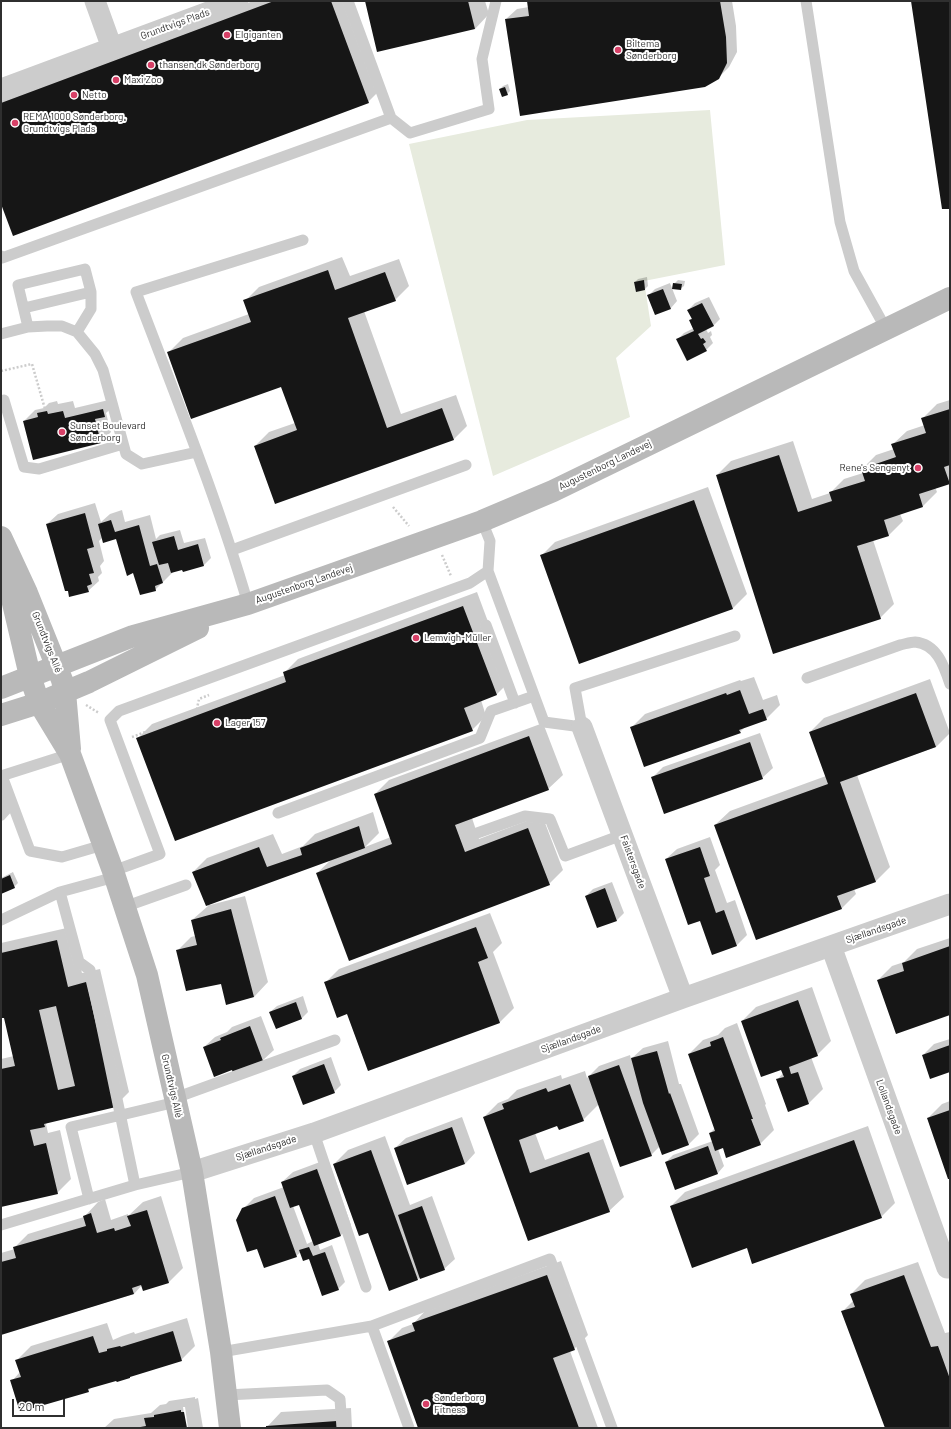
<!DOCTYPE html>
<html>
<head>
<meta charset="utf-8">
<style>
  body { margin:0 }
  #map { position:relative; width:951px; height:1429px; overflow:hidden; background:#fff; font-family:Barlow,sans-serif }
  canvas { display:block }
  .frame { position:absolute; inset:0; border:2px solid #2f2f2f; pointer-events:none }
  .scale { position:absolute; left:12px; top:1399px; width:53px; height:18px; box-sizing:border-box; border:2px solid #2f2f2f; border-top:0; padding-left:5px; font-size:12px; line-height:14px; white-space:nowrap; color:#2f2f2f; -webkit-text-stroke:3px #fff; paint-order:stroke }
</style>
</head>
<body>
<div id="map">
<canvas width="951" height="1429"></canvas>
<div class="frame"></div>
<div class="scale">20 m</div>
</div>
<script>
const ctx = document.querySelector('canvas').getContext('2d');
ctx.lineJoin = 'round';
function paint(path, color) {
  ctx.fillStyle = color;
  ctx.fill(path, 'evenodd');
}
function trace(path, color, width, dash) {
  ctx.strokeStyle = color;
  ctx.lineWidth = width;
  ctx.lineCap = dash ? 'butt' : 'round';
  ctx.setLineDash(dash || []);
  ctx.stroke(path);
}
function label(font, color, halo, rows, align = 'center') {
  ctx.font = font + ' Barlow,sans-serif';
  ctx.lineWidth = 4;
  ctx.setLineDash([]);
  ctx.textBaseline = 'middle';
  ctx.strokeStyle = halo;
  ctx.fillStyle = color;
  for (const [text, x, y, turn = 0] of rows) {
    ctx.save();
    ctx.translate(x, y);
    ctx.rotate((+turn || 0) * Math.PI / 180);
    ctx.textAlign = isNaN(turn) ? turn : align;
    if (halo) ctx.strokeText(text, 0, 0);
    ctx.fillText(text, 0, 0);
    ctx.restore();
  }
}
paint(new Path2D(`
  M710,110L725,265L644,281L651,326L616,358L630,417L493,476L409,144L527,120Z`), '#e7ebde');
paint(new Path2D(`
  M253,1H350L382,88L368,102L1,201V95Z
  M366,1H485L489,14L475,29Z
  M528,1H732L736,26L737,52L729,67L718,78L506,19L517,9L529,7Z
  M508,84L510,91L507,94L500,89L503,86Z
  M342,257L350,276L399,259L409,286L395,300L364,311L401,414L456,395L467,426L453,440L255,446L269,432L295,423L282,385L169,352L183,338L249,314L245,301L259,287Z
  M647,277L648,286L645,289L635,282L638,279Z
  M678,280L685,281L684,286L680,289L674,284Z
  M670,283L677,301L671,308L648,296L655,289Z
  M709,297L720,319L713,326L706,329L708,333L711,331L712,335L710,337L713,343L706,350L677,340L684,333L694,328L690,320L692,318L688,310L695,303Z
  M113,399L115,405L106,413L111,432L101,442L24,421L35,410L44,408L49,403L57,401L58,404L73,401L75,408Z
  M950,400V482L935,487L937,492L923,506L900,514L903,521L889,535L873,540L894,604L880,618L717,475L731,461L793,441L812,499L830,493L844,479L863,473L862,469L876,455L894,449L892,445L907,431L925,425L923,418L937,404Z
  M708,487L747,594L733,608L580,663L541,556L555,542Z
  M95,503L101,522L110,514L122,510L125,522L150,515L156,539L160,535L180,530L184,543L205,538L211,558L204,565L183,568L173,572L155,590L134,572L117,538L103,537L99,541L104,561L100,566L102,573L98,577L99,581L88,591L47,524L58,514Z
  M477,592L510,681L496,695L481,700L486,716L472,730L138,738L152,724L285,675L284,673L298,659Z
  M754,677L763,700L777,695L780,705L766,719L745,727L740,732L631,728L645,714L740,680L741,681Z
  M930,679L950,733L936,747L857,775L890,867L876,881L854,889L856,894L842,908L757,939L715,825L730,811L826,776L810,732L824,718Z
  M543,723L563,775L548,789L472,818L479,839L542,815L563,870L549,884L317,873L332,859L209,903L210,905L245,896L268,982L254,997L227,1003L222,982L177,951L191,937L195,936L192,920L208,906L193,872L207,858L273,834L282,854L303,846L315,834L373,812L379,833L365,847L391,837L375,794L389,780Z
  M760,733L773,768L762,778H652L663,767Z
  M1,784L14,809L4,820L1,821Z
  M710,837L720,865L715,870L727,903L735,900L747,935L737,945L700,920L666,859L677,849Z
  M13,872L18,883L14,887L1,893V878Z
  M612,882L624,913L617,920L586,896L593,889Z
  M490,913L502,943L493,952L514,1008L500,1022L368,1070L347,1013L325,983L339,969Z
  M71,927L82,973L100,969L129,1092L115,1106L49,1121L46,1124L48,1133L60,1130L71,1179L57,1193L1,1206V1059L14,1056L5,1016L1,1017V943Z
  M950,938V1014L878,980L892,966L904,962L917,949Z
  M812,987L831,1041L817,1055L811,1057L823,1089L809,1103L777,1080L783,1073L782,1068L742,1021L756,1007Z
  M303,996L308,1012L302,1018L270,1012L277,1006Z
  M261,1016L274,1050L263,1060L233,1069L204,1047L215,1037L227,1032L232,1027Z
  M737,1023L766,1104L765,1105L774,1130L760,1144L723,1147L718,1149L724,1166L718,1173L666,1162L673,1155L713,1141L710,1133L715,1128L689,1054L703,1040L718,1035L725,1028Z
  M950,1039V1070L923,1055L934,1044Z
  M668,1041L679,1084H681L699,1134L688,1145L660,1146L651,1155L599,1104L583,1120L558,1125L535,1133L545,1160L603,1139L624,1197L609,1211L528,1240L484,1117L498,1103L508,1099L517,1090L561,1075L562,1079L585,1071L587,1078L599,1066L630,1055L631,1059L643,1048Z
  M331,1057L341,1085L334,1092L293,1076L300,1069Z
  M950,1101V1177L928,1118L942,1104Z
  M462,1117L475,1153L465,1164L395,1148L406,1138Z
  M868,1126L895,1203L881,1217L671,1206L685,1192Z
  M385,1136L410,1205L432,1196L455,1259L444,1269L421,1276L418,1279L369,1231L334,1164L348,1150Z
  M328,1159L351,1225L341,1235L318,1244L320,1250L332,1245L345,1282L338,1289L309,1258L301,1252L296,1256L243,1209L254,1198L284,1187L282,1182L293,1172ZM300,1204L313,1241L307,1244L293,1206Z
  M161,1196L183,1268L168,1283L142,1285L134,1294L1,1334V1253L15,1249L14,1248L28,1234L84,1217L98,1202L105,1199L111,1220L128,1214V1216L143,1202Z
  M561,1261L588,1335L574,1349L570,1351L598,1428H419L388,1342L402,1328L413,1324L427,1309Z
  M918,1262L945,1333L950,1332V1428H886L843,1311L854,1300L851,1294L865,1280Z
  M187,1318L195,1346L181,1360L92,1387L88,1391L12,1381L20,1372L17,1360L31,1346L107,1323L113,1340L122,1336L134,1332L135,1334Z
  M195,1397V1399L198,1398L203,1428H188L185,1407H183L186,1428H104L114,1419L151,1413L160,1405L166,1404L169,1401Z
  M351,1408L352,1428H267V1427L281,1412Z`), '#0003');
paint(new Path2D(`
  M274,1H331L369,103L13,236L1,204V103Z
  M365,1H468L475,29L377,52Z
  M527,1H720L726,37L727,63L719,79L705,87L520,116L505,19L529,16Z
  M911,1H950V209H942Z
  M505,87L508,95L502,97L499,89Z
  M328,270L335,290L385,272L396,301L348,318L387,428L442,408L454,440L275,504L254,446L297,430L281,387L191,419L167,352L251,322L243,300Z
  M644,280L645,290L636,292L634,282Z
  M673,283L682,284L681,290L672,289Z
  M663,289L671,309L655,315L647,295Z
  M702,303L714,326L698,334L701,339L703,338L706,342L703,344L707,351L687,361L676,339L694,331L689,320L692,319L687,310Z
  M103,409L105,417L95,419L101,443L33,460L23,421L38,417L37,413L47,411L48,414L63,411L65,418Z
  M950,409V465L944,467L950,484L919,494L923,507L884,520L889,536L857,546L881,619L773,654L716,475L779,455L798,512L832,501L829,492L865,481L861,469L896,457L891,444L926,433L921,418Z
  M694,500L733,609L579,664L540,555Z
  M85,513L94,547L87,549L94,573L89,574L92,584L87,586L89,592L69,597L68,591H65L46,524Z
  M111,520L115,532L139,525L150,566L157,564L163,583L155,586L156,591L140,595L133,573L127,576L116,539L103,543L98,524Z
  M174,536L178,550L198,544L204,566L183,572L182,570L171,573L168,563L159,565L152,542Z
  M463,606L497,695L464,708L473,731L175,841L136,738L286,682L283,672Z
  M740,690L749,714L763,709L767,720L739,730L741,733L644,767L630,727L726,693L727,695Z
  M916,693L936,747L840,782L876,882L837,896L842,909L756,940L714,825L828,784L809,732Z
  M529,736L549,790L455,825L465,852L528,828L550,885L349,961L316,873L392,844L374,794Z
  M750,742L763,779L664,814L651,777Z
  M359,826L365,848L206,906L192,872L259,847L267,867L302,855L300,848Z
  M700,847L710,876L704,878L716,913L724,910L737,946L712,955L700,921L688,925L665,859Z
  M10,875L15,888L1,894V879Z
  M605,888L617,921L597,928L585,896Z
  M231,909L254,997L226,1005L221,984L186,991L176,950L197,945L191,920Z
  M476,927L488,958L478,962L500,1023L368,1071L347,1014L337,1018L324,982Z
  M57,940L68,987L86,982L116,1107L44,1124L45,1127L30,1130L34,1146L46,1143L58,1194L1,1207V1069L15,1066L4,1018H1V953ZM56,1006L75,1086L58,1090L39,1010Z
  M950,946V1015L896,1034L877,980L904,971L902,963Z
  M798,1000L818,1056L789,1067L791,1074L798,1072L809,1104L788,1112L776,1079L784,1077L781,1070L761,1077L741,1021Z
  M296,1002L302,1019L276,1029L269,1012Z
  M250,1026L263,1061L233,1073L232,1070L214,1077L203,1047L221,1040L220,1038Z
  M723,1037L753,1119H751L761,1145L726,1158L723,1148L715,1151L709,1133L715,1131L688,1054L711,1046L710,1042Z
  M950,1045V1072L930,1079L922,1055Z
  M657,1051L669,1094L670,1093L689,1145L662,1155L643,1103L631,1058Z
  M324,1064L335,1093L303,1105L292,1076Z
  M619,1065L652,1156L620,1167L588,1076Z
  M570,1084L584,1121L559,1130L557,1126L519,1140L530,1173L589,1152L610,1212L528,1241L483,1117L504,1109L502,1104L546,1088L548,1092Z
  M950,1110V1179H948L927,1118Z
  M452,1127L465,1164L407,1185L394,1148Z
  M854,1140L882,1218L752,1264L747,1248L692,1268L670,1206Z
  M708,1146L718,1174L675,1190L665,1162Z
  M371,1150L418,1280L389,1291L368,1233L359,1236L333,1164Z
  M317,1169L341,1236L314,1246L299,1205L290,1208L281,1182Z
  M275,1196L297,1257L264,1268L257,1249L247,1252L236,1220L242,1208Z
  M422,1206L445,1270L420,1279L398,1215Z
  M147,1210L169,1283L143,1291L141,1285L132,1288L134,1294L1,1335V1262L16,1258L13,1247L86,1226L83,1216L91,1213L97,1233L114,1228L115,1231L131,1226L127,1216Z
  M309,1247L313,1256L325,1252L339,1290L322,1296L309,1259L303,1261L299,1250Z
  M547,1275L575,1350L553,1358L579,1428H418L387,1341L415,1331L412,1323Z
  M904,1275L931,1347L938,1346L950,1379V1428H885L841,1311L855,1307L850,1294Z
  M173,1331L182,1361L130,1377V1378L117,1382L116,1381L88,1389L89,1392L30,1409L29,1406L19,1409L10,1380L21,1377L15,1360L93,1336L99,1353L107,1351V1349L120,1346L121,1347Z
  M181,1410V1412H184L187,1428H135L146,1426L144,1418L154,1417V1415Z
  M337,1421L338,1428H266V1426Z`), '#161616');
trace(new Path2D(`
  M1,371L32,364L45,409
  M393,507L409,526
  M442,555L451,576
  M86,705L99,713
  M132,737L196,713L199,699L209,695`), '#ccc', 2.5, [2, 2]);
trace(new Path2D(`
  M348,1L391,118L410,133L489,109L482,59L496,1
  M806,1L840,222L854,271L886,329
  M1,256L2,258L391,118
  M24,308L91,292
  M28,327L18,285L85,269L91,292V309L77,332
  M1,334L28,327L47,326H62L77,332L95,354L103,370L126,454L142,464L197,452
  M4,400L24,467L39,469L123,444
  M232,550L466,465
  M488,571L544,722L582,727L575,688L735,636
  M248,604C217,498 175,395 136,292L303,240
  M486,625L515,703
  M807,678L900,645C905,644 911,642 915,642C937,644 944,666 950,684
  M1,776L70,754
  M2,776L30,851L62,857L103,845
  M278,813L480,738L491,711L534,696
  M466,837L525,816L550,819L565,856L622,835
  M113,871L160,854L110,720L119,711L470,583L488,571L490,541L482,521
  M60,892L79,962L90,970L135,1185
  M124,907L186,885
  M1,920L60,892L115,877
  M175,1098L335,1040
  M314,1133L366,1287
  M89,1199L71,1127L176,1102
  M1,1225L135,1185L192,1172
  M372,1326L409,1428
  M221,1352L372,1326L550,1259L612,1428
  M226,1395L327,1390L340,1399L342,1428`), '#ccc', 11);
trace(new Path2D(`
  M95,1L112,48
  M1,89L238,1
  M582,727L683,998
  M831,946L947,1268
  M192,1172L314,1133L683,998L950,904`), '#ccc', 21);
trace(new Path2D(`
  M1,537L27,593L62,680L65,692L70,749
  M1,552L30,676L39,703L70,754L113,871L147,975L192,1172L221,1352L230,1428
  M1,688L133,636L248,604L482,521L553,491L950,298
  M1,715L39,703L89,682L198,628`), '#b9b9b9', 22);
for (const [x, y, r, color] of [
  [227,35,4,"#d74067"],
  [618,50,4,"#d74067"],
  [151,65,4,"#d74067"],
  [116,80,4,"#d74067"],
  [74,95,4,"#d74067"],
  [15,123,4,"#d74067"],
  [62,432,4,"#d74067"],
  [918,468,4,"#d74067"],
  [416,638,4,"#d74067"],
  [217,723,4,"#d74067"],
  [426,1404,4,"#d74067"]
]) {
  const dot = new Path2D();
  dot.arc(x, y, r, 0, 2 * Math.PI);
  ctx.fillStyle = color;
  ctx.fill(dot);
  trace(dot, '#fff', 1.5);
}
label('10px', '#2f2f2f', '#fff', [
  ["Grundtvigs Plads",175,24,-20],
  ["Augustenborg Landevej",605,465,-26],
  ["Augustenborg Landevej",304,584,-19],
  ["Grundtvigs Allé",47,642,68],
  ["Falstersgade",633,862,70],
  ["Sjællandsgade",876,930,-19],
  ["Sjællandsgade",571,1039,-20],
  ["Grundtvigs Allé",172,1086,77],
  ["Lollandsgade",889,1107,70],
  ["Sjællandsgade",266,1148,-18]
]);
label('10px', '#2f2f2f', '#fff', [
  ["Elgiganten",235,35],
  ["Biltema",626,44],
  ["Sønderborg",626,56],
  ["thansen.dk Sønderborg",159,65],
  ["Maxi Zoo",124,80],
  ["Netto",82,95],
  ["REMA 1000 Sønderborg,",23,117],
  ["Grundtvigs Plads",23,129],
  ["Sunset Boulevard",70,426],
  ["Sønderborg",70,438],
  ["Rene's Sengenyt",910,468,"right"],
  ["Lemvigh-Müller",424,638],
  ["Lager 157",225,723],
  ["Sønderborg",434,1398],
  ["Fitness",434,1410]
], 'left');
</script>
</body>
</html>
